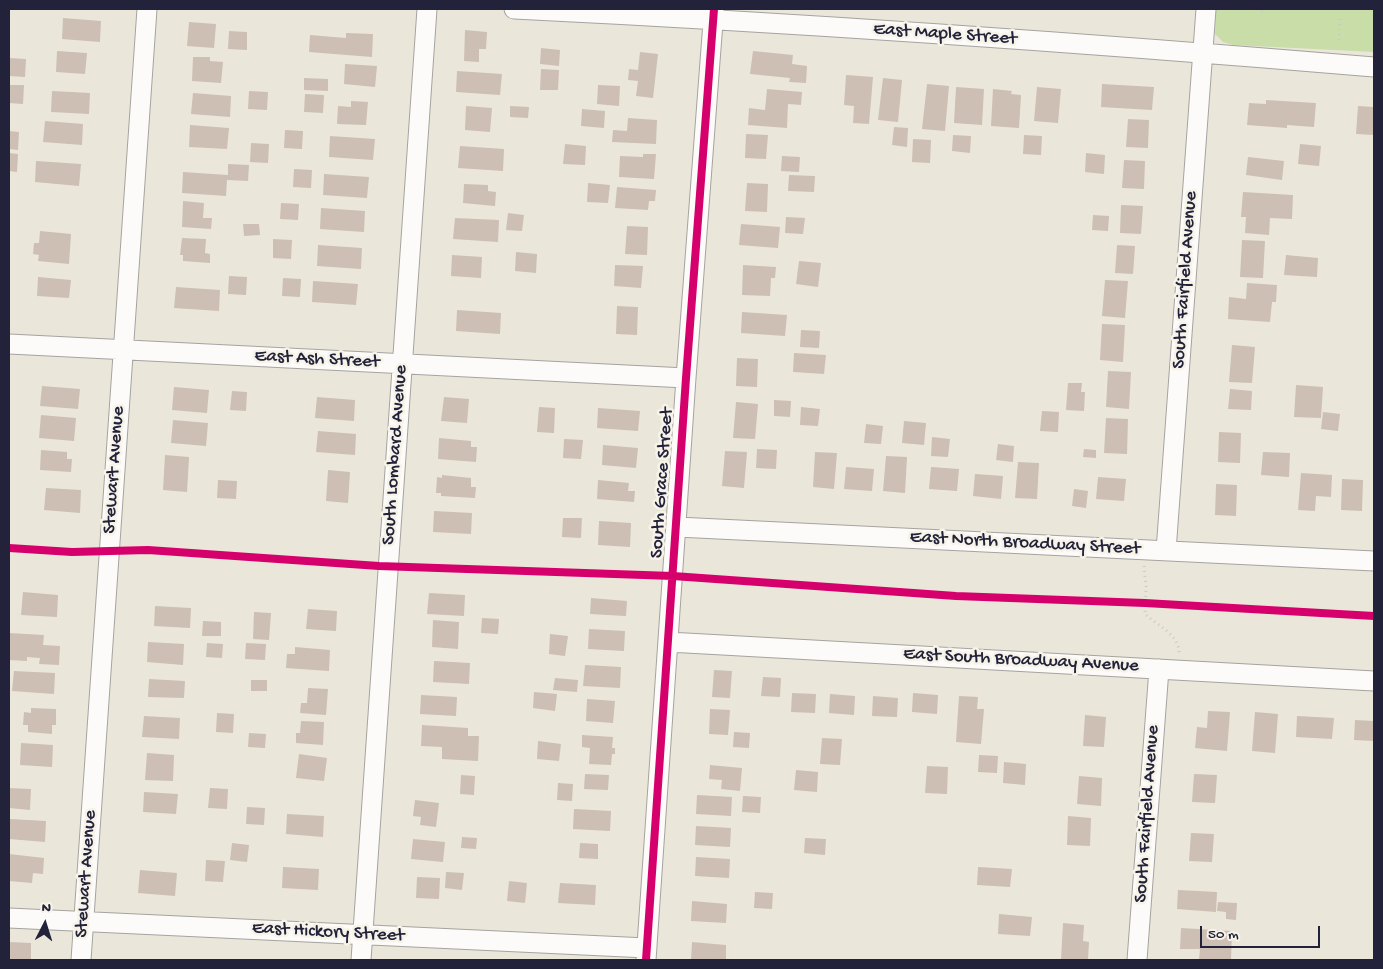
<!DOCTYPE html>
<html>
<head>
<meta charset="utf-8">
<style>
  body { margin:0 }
  #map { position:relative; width:1383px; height:969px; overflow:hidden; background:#eae7da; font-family:"Gochi Hand",sans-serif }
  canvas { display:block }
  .frame { position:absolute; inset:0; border:10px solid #22223b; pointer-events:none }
  .north { position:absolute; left:20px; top:899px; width:50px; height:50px; -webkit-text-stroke:4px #f7f3e8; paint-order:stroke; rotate:5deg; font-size:14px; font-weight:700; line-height:20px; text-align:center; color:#22223b }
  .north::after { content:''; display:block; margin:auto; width:18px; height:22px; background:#22223b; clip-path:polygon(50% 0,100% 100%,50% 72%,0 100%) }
  .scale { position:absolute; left:1200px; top:926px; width:120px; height:22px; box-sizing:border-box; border:2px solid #22223b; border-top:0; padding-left:6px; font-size:15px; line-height:18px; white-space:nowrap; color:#22223b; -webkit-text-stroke:4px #f7f3e8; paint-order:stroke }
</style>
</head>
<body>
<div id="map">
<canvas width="1383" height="969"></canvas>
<div class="frame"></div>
<div class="north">N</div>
<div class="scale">50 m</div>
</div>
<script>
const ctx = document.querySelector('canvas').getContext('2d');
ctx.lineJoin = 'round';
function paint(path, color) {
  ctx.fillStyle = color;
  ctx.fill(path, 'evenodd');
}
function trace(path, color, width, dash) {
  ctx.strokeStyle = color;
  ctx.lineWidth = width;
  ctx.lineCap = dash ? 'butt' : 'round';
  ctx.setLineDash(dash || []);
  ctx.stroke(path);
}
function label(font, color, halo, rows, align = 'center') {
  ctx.font = font + ' "Gochi Hand",sans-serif';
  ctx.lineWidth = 5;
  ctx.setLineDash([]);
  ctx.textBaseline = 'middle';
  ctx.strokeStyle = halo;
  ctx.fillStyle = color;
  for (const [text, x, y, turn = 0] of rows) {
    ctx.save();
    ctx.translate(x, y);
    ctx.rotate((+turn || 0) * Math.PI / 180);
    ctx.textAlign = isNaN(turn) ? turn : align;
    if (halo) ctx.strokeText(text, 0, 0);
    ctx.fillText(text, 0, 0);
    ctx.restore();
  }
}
paint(new Path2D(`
  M1216,9H1374V52L1234,45L1223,42L1215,34Z`), '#c8dda8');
paint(new Path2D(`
  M63,18L101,21L100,42L62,39Z
  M189,22L216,24L214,48L187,46Z
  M465,30L487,32L486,49H479V62L464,61Z
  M229,31L247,32V50L228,49Z
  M346,33L373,34L372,57L309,52L310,35L346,38Z
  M541,48L560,50L559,66L540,64Z
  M57,51L87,53L85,74L56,72Z
  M753,51L793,55L792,64L807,66L806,83L789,82L790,78L750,74Z
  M640,52L658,54L653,98L636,96L638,81L628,80L629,69L638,70Z
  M193,57H210V61L223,62L221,83L192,81Z
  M9,58L26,59L25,77L9,76Z
  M345,64L377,66L375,87L344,84Z
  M541,69L559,70L558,90H540Z
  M457,71L502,74L500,95L456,92Z
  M846,75L873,77L869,124L853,123L854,106L844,105Z
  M304,78L328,79V91L304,90Z
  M883,78L902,80L898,122L878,120Z
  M927,84L949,86L945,131L922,129Z
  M1102,84L1154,87L1152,110L1101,107Z
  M9,85H24L23,104L9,103Z
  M598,85L620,86L619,106L597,104Z
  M956,87L984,89L982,125L954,123Z
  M1037,87L1061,89L1058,123L1034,121Z
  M767,89L802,92L801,105L788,104L787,128L748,125L749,108L765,110Z
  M993,89L1012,91L1011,94L1021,95L1019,128L991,126Z
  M52,91L90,93L89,114L51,112Z
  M249,91L268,92L267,110L248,109Z
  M193,93L231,96L230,117L191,114Z
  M305,94L324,95L323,113L304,112Z
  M1266,100L1316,103L1314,127L1287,125V128L1247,125L1249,103L1266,104Z
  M351,101L368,102L366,125L337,124L338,106L351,107Z
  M466,106L492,108L490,132L465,130Z
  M510,106L529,107L528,118L510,117Z
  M1358,106L1374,107V135L1356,134Z
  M582,109L605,111L604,128L581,126Z
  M628,118L657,120L656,144L612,142L613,130L627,131Z
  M1128,119L1149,120L1148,148L1126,147Z
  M45,121L83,124L82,145L43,142Z
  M190,125L229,128L227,149L189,147Z
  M894,127L908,128L907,147L892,145Z
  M285,130L303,131L302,149L284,148Z
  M9,131L19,132L18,150L9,149Z
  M746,134L768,135L766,159L745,158Z
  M953,135L971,136L970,153L952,151Z
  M1024,135L1042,136L1041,155L1023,154Z
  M330,136L375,139L373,160L329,157Z
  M913,139L931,140L930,163L912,162Z
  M251,143L269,144L268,163L250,162Z
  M565,144L586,146L585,165L563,164Z
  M1300,144L1321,146L1319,166L1298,164Z
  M460,146L504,149L503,171L458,168Z
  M9,153L18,154L17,172L9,171Z
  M1086,153L1105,155L1104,174L1085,172Z
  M643,154H656L654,179L619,177L620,156L643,157Z
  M782,156L800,157L799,172L781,171Z
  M1248,157L1284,161L1282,180L1246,175Z
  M1124,160L1145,161L1144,189L1122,188Z
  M36,161L81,164L79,186L35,182Z
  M228,164L249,165L248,181L227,180L226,196L182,193L183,172L228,175Z
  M294,169L312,170L311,188L293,187Z
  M324,174L369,177L367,198L323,195Z
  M789,175L815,176L814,192L788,191Z
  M588,183L610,185L608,203L587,202Z
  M747,183L768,184L767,212L745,211Z
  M464,184L488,185V191L496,192L495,206L463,203Z
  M617,187L656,190L655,201H649L648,210L615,208Z
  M1243,192L1293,195L1292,219L1270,218L1269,235L1245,233L1246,217H1241Z
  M183,201L204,203L203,218H212L211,229L182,227Z
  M281,203L299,204L298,220L280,219Z
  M1121,205L1143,206L1141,234L1120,233Z
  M321,208L365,211L364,232L320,229Z
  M508,213L524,215L522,231L506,230Z
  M1093,215L1109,216L1108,231L1092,230Z
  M786,217L805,218L803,234L785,233Z
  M455,218L499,220L498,242L453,239Z
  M243,224H259L260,235L244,236Z
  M741,224L780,227L778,248L739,245Z
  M627,226L648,227L647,255L625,254Z
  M40,231L71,234L69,264L38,261L39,255L33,254L34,243H39Z
  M182,238L206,239L205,253L210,254V263L183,261V255H180Z
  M273,239L292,240L291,259L273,258Z
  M1242,240L1265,241L1263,278L1240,277Z
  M318,245L362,248L361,269L317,266Z
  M1117,245L1135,246L1133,274L1115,273Z
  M516,252L537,254L536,273L515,271Z
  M452,255L482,257L481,278L451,276Z
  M1286,255L1318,258L1317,277L1284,275Z
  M799,261L821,263L818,287L796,284Z
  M615,265L643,266L641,288L614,286Z
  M743,265L776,267L775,278H771L770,296L742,295Z
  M229,276L247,277L246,295L228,294Z
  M38,277L71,280L69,298L37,296Z
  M283,278L301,279L300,297L282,296Z
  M1105,280L1128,281L1125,318L1102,316Z
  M313,281L358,284L356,305L312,302Z
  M1247,283L1277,285L1276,302H1272L1270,322L1228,319L1229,297L1246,299Z
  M176,287L220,290L219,311L174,308Z
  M617,306L638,307L637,335L616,334Z
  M457,310L501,313L500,334L456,331Z
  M742,312L787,315L785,336L741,333Z
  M1102,324L1125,325L1123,362L1100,360Z
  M801,330L820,331L819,348L800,347Z
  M1232,345L1255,347L1252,383L1229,382Z
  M794,353L826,355L824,374L793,372Z
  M737,358L758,359L757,387L736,386Z
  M1108,371L1131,372L1129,409L1106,407Z
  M1068,383H1082L1081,392H1085L1084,411L1066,410Z
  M1296,385L1323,387L1321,418L1294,417Z
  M42,386L80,389L78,409L40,406Z
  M174,387L209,390L207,413L172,410Z
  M1230,389L1252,391L1251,410L1228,409Z
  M232,391L247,392L246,411L230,410Z
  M317,397L355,400L354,421L315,418Z
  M444,397L469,399L467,423L441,421Z
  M774,400L791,401L790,417L774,416Z
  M736,402L758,404L755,439L733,438Z
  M539,407L555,408L554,433L537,432Z
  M801,407L820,409L818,426L800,425Z
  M598,408L640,411L638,431L597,428Z
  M1042,411L1059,412L1058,432L1040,431Z
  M1323,412L1340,414L1338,431L1321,429Z
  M41,415L76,418L74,441L39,438Z
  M1106,418L1128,419L1127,454L1104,453Z
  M173,420L208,423L206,446L171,443Z
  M904,421L926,423L924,445L902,443Z
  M866,424L883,426L881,444L864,443Z
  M318,431L356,434L355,455L316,452Z
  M1219,432L1241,433L1240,463L1218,462Z
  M932,437L950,439L948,457L931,456Z
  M439,438L471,441V447H477L476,462L438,459Z
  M564,439L583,440L581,459L563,458Z
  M998,444L1014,446L1013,462L996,460Z
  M603,445L638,448L636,468L602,465Z
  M757,449L777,450L776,469L756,468Z
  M1084,449L1096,450V458L1083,457Z
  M41,450L67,452V459H72L71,472L40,470Z
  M725,451L747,452L744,488L722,486Z
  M815,452L837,453L834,489L813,487Z
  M1263,452L1290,453L1289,477L1261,475Z
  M165,455L189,457L187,492L163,490Z
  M886,456L907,457L905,493L883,491Z
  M1018,462L1039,463L1037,499L1015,498Z
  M846,467L874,469L872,491L844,489Z
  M931,467L959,469L957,491L929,489Z
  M328,470L350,472L348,503L326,501Z
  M1301,473L1332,475L1331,497L1316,496L1315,511L1298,510Z
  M975,474L1003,476L1001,499L973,496Z
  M442,475L471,478V487H476L475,498L441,496V493H436L437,477L442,478Z
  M1098,477L1126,479L1124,501L1096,499Z
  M1342,479L1363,480L1362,511L1341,510Z
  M218,480L237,481L236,499L217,498Z
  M598,480L629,483L628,491H635L634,502L597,499Z
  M1216,484L1237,485L1236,516L1215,515Z
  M46,488L81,490L80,513L44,510Z
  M1074,489L1088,491L1086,508L1072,506Z
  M434,511L472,513L471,534L433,532Z
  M563,518H582L581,538L562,537Z
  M599,521L631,523L630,547L598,545Z
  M23,592L58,595L57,617L21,615Z
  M429,593L465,595L464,616L427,614Z
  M591,598L627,601L626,616L590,614Z
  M155,606L191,608L190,628L154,626Z
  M308,609L337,611L336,631L306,629Z
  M254,612L271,613L269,640L253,639Z
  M482,618L499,619L498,634L481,633Z
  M433,620L459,622L458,649L432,647Z
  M203,621L221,622V636H202Z
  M589,629L625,631L624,651L588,649Z
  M9,633L44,635L43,645L60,646L59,665L39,664L40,658L27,657V661L9,660Z
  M550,634L568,636L565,656L549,654Z
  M148,642L184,644L183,665L147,662Z
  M207,643L223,644L222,658L206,657Z
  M246,643L266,644L265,660L245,659Z
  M295,647L330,650L329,671L286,668L287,654H295Z
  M434,661L470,663L469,684L433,682Z
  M585,665L621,667L620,688L583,686Z
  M714,670L732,671L730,698L712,697Z
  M14,671L55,673L54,694L12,691Z
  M763,677L781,678L780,697L761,696Z
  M555,678L578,680L577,692L553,690Z
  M149,679L185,681L184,698L148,697Z
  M251,680H267V691H251Z
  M308,688L328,689L326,715L300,713L301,703H307Z
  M534,692L557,694L555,711L533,708Z
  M792,693L816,694L815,713L791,712Z
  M913,693L938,695L937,714L912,712Z
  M830,694L855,696L854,715L829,713Z
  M421,695L457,697L456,716L420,714Z
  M873,696L898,698L897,717L872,716Z
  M959,696L978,697L977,709H984L981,744L956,742Z
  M587,699L615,701L613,723L586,721Z
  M31,708L56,709V725H52V734L28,732V725H23L24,712L31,713Z
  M710,709L730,710L728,735L709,734Z
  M1208,711L1230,712L1227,751L1195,748L1197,727L1207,728Z
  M1255,712L1278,714L1275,753L1252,751Z
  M217,713L234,714L233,733L216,732Z
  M1085,715L1106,717L1104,747L1083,746Z
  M144,716L180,718L179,739L142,737Z
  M1297,716L1334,718L1332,739L1296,737Z
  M1355,720L1374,721V741L1354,740Z
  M301,721L324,722L323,745L296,743V733H300Z
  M422,725L468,728V736H479L478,761L442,759V747L421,746Z
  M734,732L750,733L749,748L733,747Z
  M249,733L266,734L265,748L248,747Z
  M582,735L613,737L612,748H615V754H612L611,765L589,764L590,748L582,747Z
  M822,738L842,739L840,765L820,764Z
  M538,741L561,744L559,761L537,759Z
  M21,743L53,745L52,767L20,765Z
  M147,753L174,755L173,781L145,780Z
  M299,754L327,758L324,781L296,778Z
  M979,755L998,756L997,773L978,772Z
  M1004,762L1026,764L1025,785L1003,783Z
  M710,765L742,768L740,791L721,789L722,780L709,779Z
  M927,766L948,767L947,794L925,793Z
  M796,770L818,772L817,792L794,790Z
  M585,774L609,775L608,790L584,789Z
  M1194,774L1217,775L1215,803L1192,802Z
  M461,775L475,776L474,795L460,794Z
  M1079,776L1102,778L1101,806L1077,804Z
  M558,783L573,784L572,801L557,800Z
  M9,788L31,789L30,810L9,808Z
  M210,788L228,789L227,809L208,808Z
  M144,792L178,794L176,814L143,812Z
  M697,795L732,797L731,816L696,814Z
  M743,796L761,797L760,813L742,812Z
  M415,800L439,803L436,827L420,825L421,817L413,816Z
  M247,807L265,808L264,825L246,824Z
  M574,809L611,811L610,831L573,829Z
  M287,814L324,816L323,837L286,834Z
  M1068,816L1091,818L1090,846L1067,845Z
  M10,819L46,821L45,842L9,839Z
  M696,826L731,828L730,847L695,845Z
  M1191,833L1214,834L1212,862L1189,861Z
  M462,837L477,838L476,849L461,848Z
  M805,838L826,839L825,855L804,853Z
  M413,839L445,842L443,862L411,859Z
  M232,843L249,845L247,862L230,860Z
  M580,843L598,844V859L579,858Z
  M9,854L44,858L43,874L33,873L32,883L9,881Z
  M696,857L730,859L729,878L695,876Z
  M206,860L225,861L223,882L205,881Z
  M283,867L319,869L318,890L282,888Z
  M978,867L1012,869L1010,887L977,885Z
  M140,870L177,873L175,896L138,893Z
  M446,872L464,873L462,890L445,888Z
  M417,877L440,878L439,899L416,898Z
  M509,881L527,883L525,903L507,901Z
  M560,883L596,885L595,905L558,903Z
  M1178,890L1217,892L1216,912L1177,909Z
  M755,892L773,893L772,909L754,908Z
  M692,901L727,904L726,923L691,921Z
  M1218,902L1237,903L1236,920L1226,919V912L1217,911Z
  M999,914L1032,917L1030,936L998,934Z
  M1063,923L1084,925L1083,941L1089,942L1088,960H1061Z
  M1181,928L1232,931L1231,960H1199L1200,949H1180Z
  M9,942L31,943V960H9Z
  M692,942L726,945V960H691Z`), '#cdbfb3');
const minor = new Path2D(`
  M514,9C801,23 1088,43 1374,67
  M9,344L686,378
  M677,527L1374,561
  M1166,551L1206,9
  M668,642L1374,681
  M9,918L647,948
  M81,960L147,9
  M361,960L427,9
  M646,960L686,378L714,9
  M1137,960L1159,669`);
trace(minor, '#a5a39f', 21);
trace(new Path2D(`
  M1257,9L1265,12
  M1339,40L1340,17
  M1144,566L1146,586L1145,614C1158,626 1180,635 1179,654`), '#cac9c8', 3, [1, 4]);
trace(minor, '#fcfbf9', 19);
trace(new Path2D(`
  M9,548L72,552L148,550L379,566L673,576L956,596L1145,603L1374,616
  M646,960L686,378L714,9`), '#d6006c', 8);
label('19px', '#22223b', '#f7f3e8', [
  ["East Maple Street",945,35,4],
  ["South Fairfield Avenue",1186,280,-86],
  ["East Ash Street",317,360,3],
  ["South Lombard Avenue",396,455,-86],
  ["Stewart Avenue",115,470,-86],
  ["South Grace Street",663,483,-86],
  ["East North Broadway Street",1025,544,3],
  ["East South Broadway Avenue",1021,661,3],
  ["South Fairfield Avenue",1148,814,-86],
  ["Stewart Avenue",87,874,-86],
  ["East Hickory Street",328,933,3]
]);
</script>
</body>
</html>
